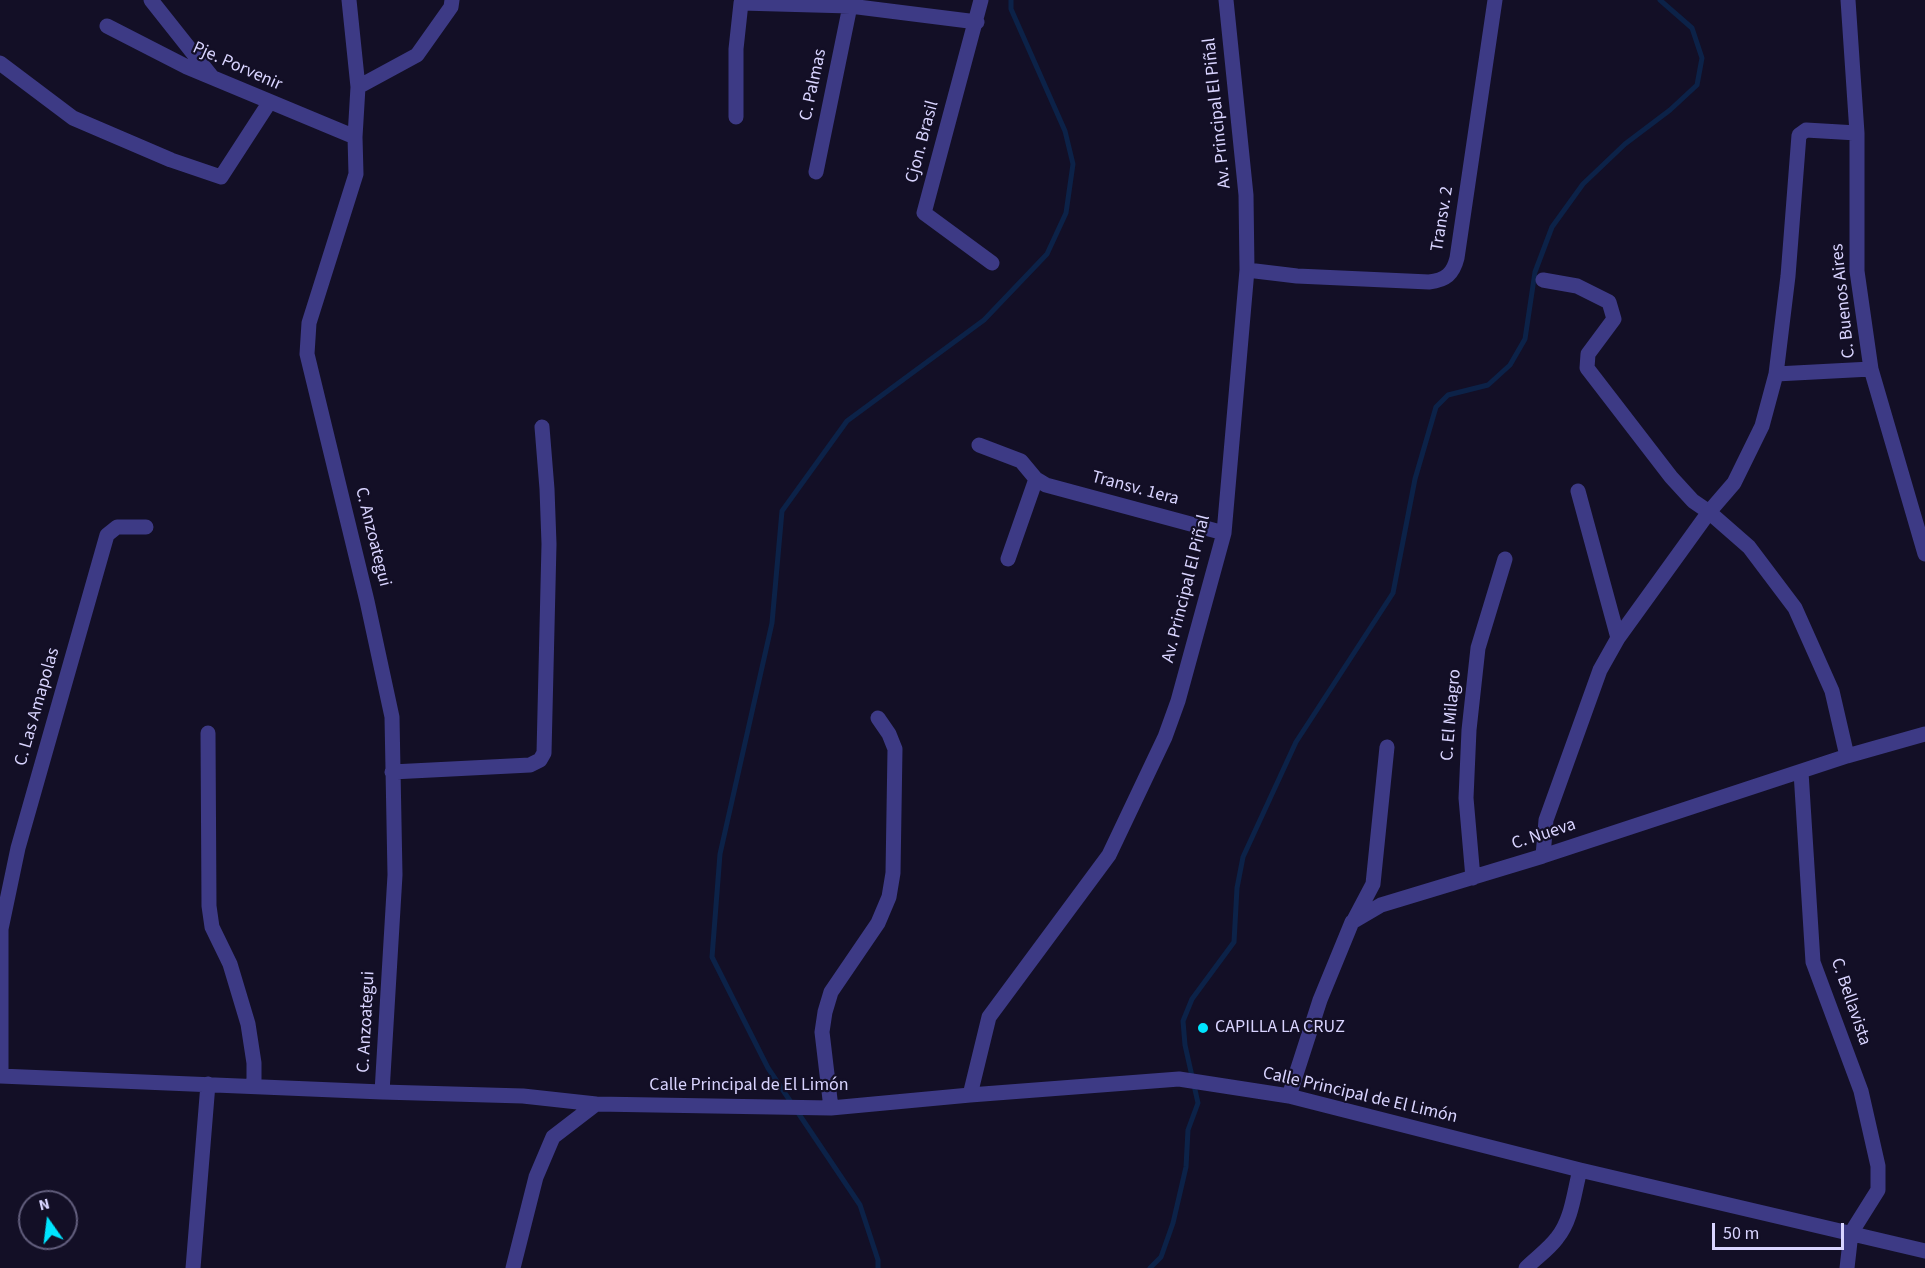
<!DOCTYPE html>
<html>
<head>
<meta charset="utf-8">
<style>
  body { margin:0 }
  #map { position:relative; width:1925px; height:1268px; overflow:hidden; background:#130f26; font-family:"Source Sans 3",sans-serif }
  canvas { display:block }
  .north { position:absolute; left:18px; top:1190px; width:60px; height:60px; box-sizing:border-box; background:#130f26; border:2px solid #625e7d; border-radius:50%; rotate:346deg; font-size:16px; font-weight:700; line-height:24px; text-align:center; color:#d9d4ff }
  .north::after { content:''; display:block; margin:auto; width:21px; height:27px; background:#00e5ff; clip-path:polygon(50% 0,100% 100%,50% 72%,0 100%) }
  .scale { position:absolute; left:1712px; top:1223px; width:132px; height:27px; box-sizing:border-box; border:3px solid #d9d4ff; border-top:0; padding-left:8px; font-size:18px; line-height:21px; white-space:nowrap; color:#d9d4ff; -webkit-text-stroke:4px #130f26; paint-order:stroke }
</style>
</head>
<body>
<div id="map">
<canvas width="1925" height="1268"></canvas>
<div class="north">N</div>
<div class="scale">50 m</div>
</div>
<script>
const ctx = document.querySelector('canvas').getContext('2d');
ctx.lineJoin = 'round';
function trace(path, color, width, dash) {
  ctx.strokeStyle = color;
  ctx.lineWidth = width;
  ctx.lineCap = dash ? 'butt' : 'round';
  ctx.setLineDash(dash || []);
  ctx.stroke(path);
}
function label(font, color, halo, rows, align = 'center') {
  ctx.font = font + ' "Source Sans 3",sans-serif';
  ctx.lineWidth = 4.5;
  ctx.setLineDash([]);
  ctx.textBaseline = 'middle';
  ctx.strokeStyle = halo;
  ctx.fillStyle = color;
  for (const [text, x, y, turn = 0] of rows) {
    ctx.save();
    ctx.translate(x, y);
    ctx.rotate((+turn || 0) * Math.PI / 180);
    ctx.textAlign = isNaN(turn) ? turn : align;
    if (halo) ctx.strokeText(text, 0, 0);
    ctx.fillText(text, 0, 0);
    ctx.restore();
  }
}
trace(new Path2D(`
  M878,1268V1260L860,1205L768,1068L712,957L720,854L772,623L782,511L847,421L984,320L1047,254L1066,213L1073,164L1065,131L1011,9V0
  M1150,1268L1161,1257L1173,1223L1186,1167L1188,1130L1198,1103L1185,1045L1183,1021L1192,999L1234,942L1237,888L1243,857L1296,742L1393,593L1415,479L1436,407L1448,395L1488,385L1510,365L1525,339L1535,272L1552,227L1583,184L1625,144L1670,110L1697,85L1702,58L1692,28L1660,0`), '#0c2248', 5);
trace(new Path2D(`
  M151,0L212,77
  M349,0L358,87L355,137L356,174L309,323L307,354L367,601L392,717L395,875L382,1092
  M981,0L924,213L992,263
  M1848,0L1857,133V271L1871,369L1925,554
  M107,26L187,67L355,137
  M0,63L73,118L171,160L221,177L269,103
  M358,87L417,55L451,7L452,0
  M736,117V49L741,3L850,6L977,22
  M816,172L850,6
  M1247,270L1297,276L1429,282C1446,280 1453,274 1457,258L1495,0
  M1543,280L1577,286L1609,302L1614,319L1588,354L1587,368L1671,477L1693,501L1709,512L1749,547L1795,608L1832,691L1847,756
  M1776,374L1871,369
  M979,445L1021,461L1036,479L1046,485L1224,533
  M1578,491L1618,638
  M1008,559L1036,479
  M208,733L209,906L212,927L230,964L248,1024L254,1063V1085
  M392,772L530,765L540,760L544,753L549,544L547,489L542,427
  M1801,772L1813,962L1861,1091L1878,1166V1190L1851,1233L1847,1268
  M1543,856L1546,820L1600,670L1618,638L1709,512L1734,483L1762,426L1776,374L1788,276L1799,135L1806,130L1857,133
  M1473,878L1466,798L1469,730L1478,648L1505,559
  M1354,920L1373,884L1387,747
  M0,1076L382,1092L523,1096L596,1104L831,1108L970,1095L1179,1079L1289,1096L1580,1170L1925,1251
  M1,1076V929L18,848L107,535L117,527H146
  M970,1095L989,1017L1109,855L1165,737L1178,701L1224,533L1247,270L1246,195L1226,0
  M1289,1096L1320,1000L1352,922L1381,905L1543,856L1847,756L1925,734
  M831,1108L822,1032L825,1012L831,992L878,923L889,897L893,873L895,749L889,734L878,718
  M193,1268L208,1084
  M513,1268L536,1177L553,1137L596,1104
  M1526,1268C1536,1258 1549,1249 1557,1238C1572,1220 1574,1192 1580,1170`), '#3d3a85', 15);
for (const [x, y, r, color] of [
  [1203,1028,6,"#00e5ff"]
]) {
  const dot = new Path2D();
  dot.arc(x, y, r, 0, 2 * Math.PI);
  ctx.fillStyle = color;
  ctx.fill(dot);
  trace(dot, '#130f26', 2);
}
label('18px', '#d9d4ff', '#130f26', [
  ["Pje. Porvenir",237,67,24],
  ["C. Palmas",814,85,-78],
  ["Av. Principal El Piñal",1218,113,-96],
  ["Cjon. Brasil",923,142,-75],
  ["Transv. 2",1443,219,-81],
  ["C. Buenos Aires",1844,301,-96],
  ["Transv. 1era",1135,489,15],
  ["C. Anzoategui",372,537,76],
  ["Av. Principal El Piñal",1187,589,-76],
  ["C. Las Amapolas",38,707,-74],
  ["C. El Milagro",1452,715,-85],
  ["C. Nueva",1544,835,-18],
  ["C. Bellavista",1850,1002,71],
  ["C. Anzoategui",367,1022,-87],
  ["Calle Principal de El Limón",749,1086],
  ["Calle Principal de El Limón",1360,1096,13]
]);
label('18px', '#d9d4ff', '#130f26', [
  ["CAPILLA LA CRUZ",1215,1028]
], 'left');
</script>
</body>
</html>
